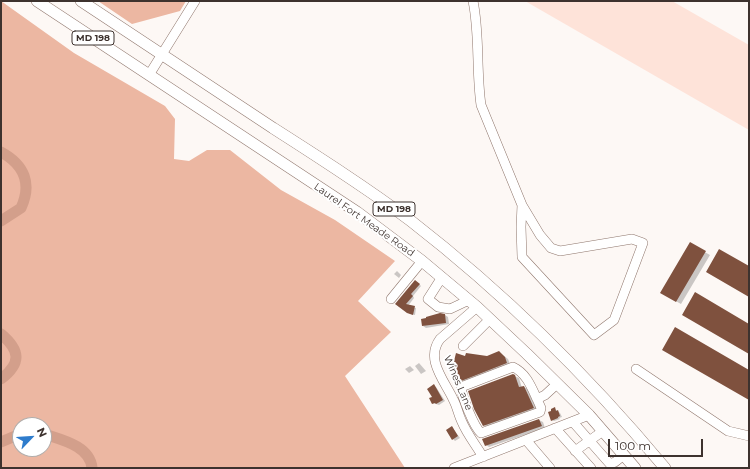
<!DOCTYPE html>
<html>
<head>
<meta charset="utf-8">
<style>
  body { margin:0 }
  #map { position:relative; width:750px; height:469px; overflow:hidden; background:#fdf8f5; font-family:Montserrat,sans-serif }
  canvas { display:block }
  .frame { position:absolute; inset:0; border:2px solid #3d322e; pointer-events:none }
  .north { position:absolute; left:12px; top:417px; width:40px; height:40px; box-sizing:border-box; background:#fff; border:1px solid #b1adab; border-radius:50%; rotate:65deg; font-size:11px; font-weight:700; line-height:16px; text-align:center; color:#3d322e }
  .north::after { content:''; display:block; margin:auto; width:14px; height:18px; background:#2e7ccc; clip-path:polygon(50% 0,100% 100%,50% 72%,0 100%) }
  .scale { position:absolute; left:608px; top:439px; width:95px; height:18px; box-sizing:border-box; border:2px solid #3d322e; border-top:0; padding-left:5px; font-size:12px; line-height:14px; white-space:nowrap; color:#3d322e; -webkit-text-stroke:3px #fff; paint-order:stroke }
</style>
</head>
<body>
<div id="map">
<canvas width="750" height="469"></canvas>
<div class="frame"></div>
<div class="north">N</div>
<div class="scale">100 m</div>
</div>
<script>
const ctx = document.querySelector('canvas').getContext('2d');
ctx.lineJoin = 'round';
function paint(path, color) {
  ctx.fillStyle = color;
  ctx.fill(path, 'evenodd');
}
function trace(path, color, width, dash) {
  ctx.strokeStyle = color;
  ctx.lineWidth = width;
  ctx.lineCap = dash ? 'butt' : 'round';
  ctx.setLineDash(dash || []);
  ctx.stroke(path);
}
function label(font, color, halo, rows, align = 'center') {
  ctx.font = font + ' Montserrat,sans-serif';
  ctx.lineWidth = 4;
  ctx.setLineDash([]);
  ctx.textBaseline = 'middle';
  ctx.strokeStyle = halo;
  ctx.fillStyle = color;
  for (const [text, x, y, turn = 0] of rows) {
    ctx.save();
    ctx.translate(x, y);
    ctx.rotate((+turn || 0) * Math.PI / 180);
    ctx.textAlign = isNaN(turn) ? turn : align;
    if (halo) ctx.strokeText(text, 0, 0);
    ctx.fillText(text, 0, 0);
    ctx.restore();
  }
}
paint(new Path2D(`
  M525,1H672L749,45V130Z`), '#fee3d9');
paint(new Path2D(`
  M1,1L74,53L165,106L175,119L174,159L189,161L207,150H230L281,190L335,220L395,261L358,301L391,332L345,376L405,468H1ZM20,425H44V449H20Z
  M98,1H186L180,11L132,24Z`), '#ecb7a2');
paint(new Path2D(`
  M690,244L710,255L681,304L661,293Z
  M397,271L401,275L399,278L394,274Z
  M417,282L421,286L413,296L414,298L408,306L416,308L415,315L410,314L397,303Z
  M445,315L448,317L449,324L426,328L423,326Z
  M499,352L508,359L510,364L460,384L457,382L466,357H487Z
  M419,363L426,371L421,374L415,366Z
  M410,366L414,370L409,373L405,369Z
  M512,375L519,378L522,388L524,387L528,389L538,410L488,428L484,425Z
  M434,386L436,387L445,401L439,405L433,403Z
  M555,409L560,413L562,417L559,418L560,419L554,421L552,420Z
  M539,420L543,422L545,428L489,447L486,445L484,439Z
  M452,427L460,438L455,441L453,439Z`), '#0003');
trace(new Path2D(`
  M1,152C25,165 32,184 21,208L1,221
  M1,334C20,350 22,363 1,379
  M44,434C62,440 90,446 92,468
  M1,442L20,434`), '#d39f8b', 11);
paint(new Path2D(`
  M690,242L706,251L676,302L660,293Z
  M719,249L749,266V297L706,272Z
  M415,280L420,284L411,294L413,296L406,304L415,306L413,315L407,313L395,304Z
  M695,292L749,324V354L682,315Z
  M440,313L445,314L446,323L422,326L421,319L426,318V317Z
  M675,327L749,370V400L662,350Z
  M499,351L505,357L507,363L456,383L450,366L453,365L456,353L465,356L466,353L487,356Z
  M513,374L515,375L519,387L524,386L534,408L483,426L474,409L468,391Z
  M434,384L443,400L436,404L435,403L432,404L429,398L432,397L427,389Z
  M555,407L556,411L558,410L560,416L558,417V418L551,421L548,412L551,411V409Z
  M539,419L542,426L485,446L482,439Z
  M452,426L458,436L452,440L446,430Z`), '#7f513e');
const minor = new Path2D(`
  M473,1C480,35 476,70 481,105L522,205L540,235L551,248L560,251L632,239L643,243L614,320L594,335L522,257L521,227L522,205
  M149,75L195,1
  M442,277L428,299L438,307L450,309L469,300
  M391,299L422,261
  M477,307L440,339C425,359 444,380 453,399C457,406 458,414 462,422C467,434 476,445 483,457
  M463,346L490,319
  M636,369L728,431L749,436
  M537,399L541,408L540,412L481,433C474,427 462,397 461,387L513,367C526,373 531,386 537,399L545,395L557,384
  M573,422L610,464L615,462L624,455
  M555,428L591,468
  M526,440L550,468
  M575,451L603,431
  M454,468L589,415`);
const major = new Path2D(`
  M37,1L357,212L422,261L477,307L527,354L589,415L635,468
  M81,1C145,44 209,86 273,128C320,158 367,188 411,221C505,294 589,377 665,468`);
trace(minor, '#8f766c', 10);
trace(major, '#8f766c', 12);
trace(minor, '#fff', 9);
trace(major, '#fff', 11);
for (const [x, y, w] of [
  [93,38,42],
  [394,209,42]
]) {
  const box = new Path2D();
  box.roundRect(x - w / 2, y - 7, w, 14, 3);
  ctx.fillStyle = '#fff';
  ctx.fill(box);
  trace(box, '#3d322e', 1);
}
label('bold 9px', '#3d322e', null, [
  ["MD 198",93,38],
  ["MD 198",394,209]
]);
label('10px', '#3d322e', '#fff', [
  ["Laurel Fort Meade Road",364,220,35],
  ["Wines Lane",458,383,67]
]);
</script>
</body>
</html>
